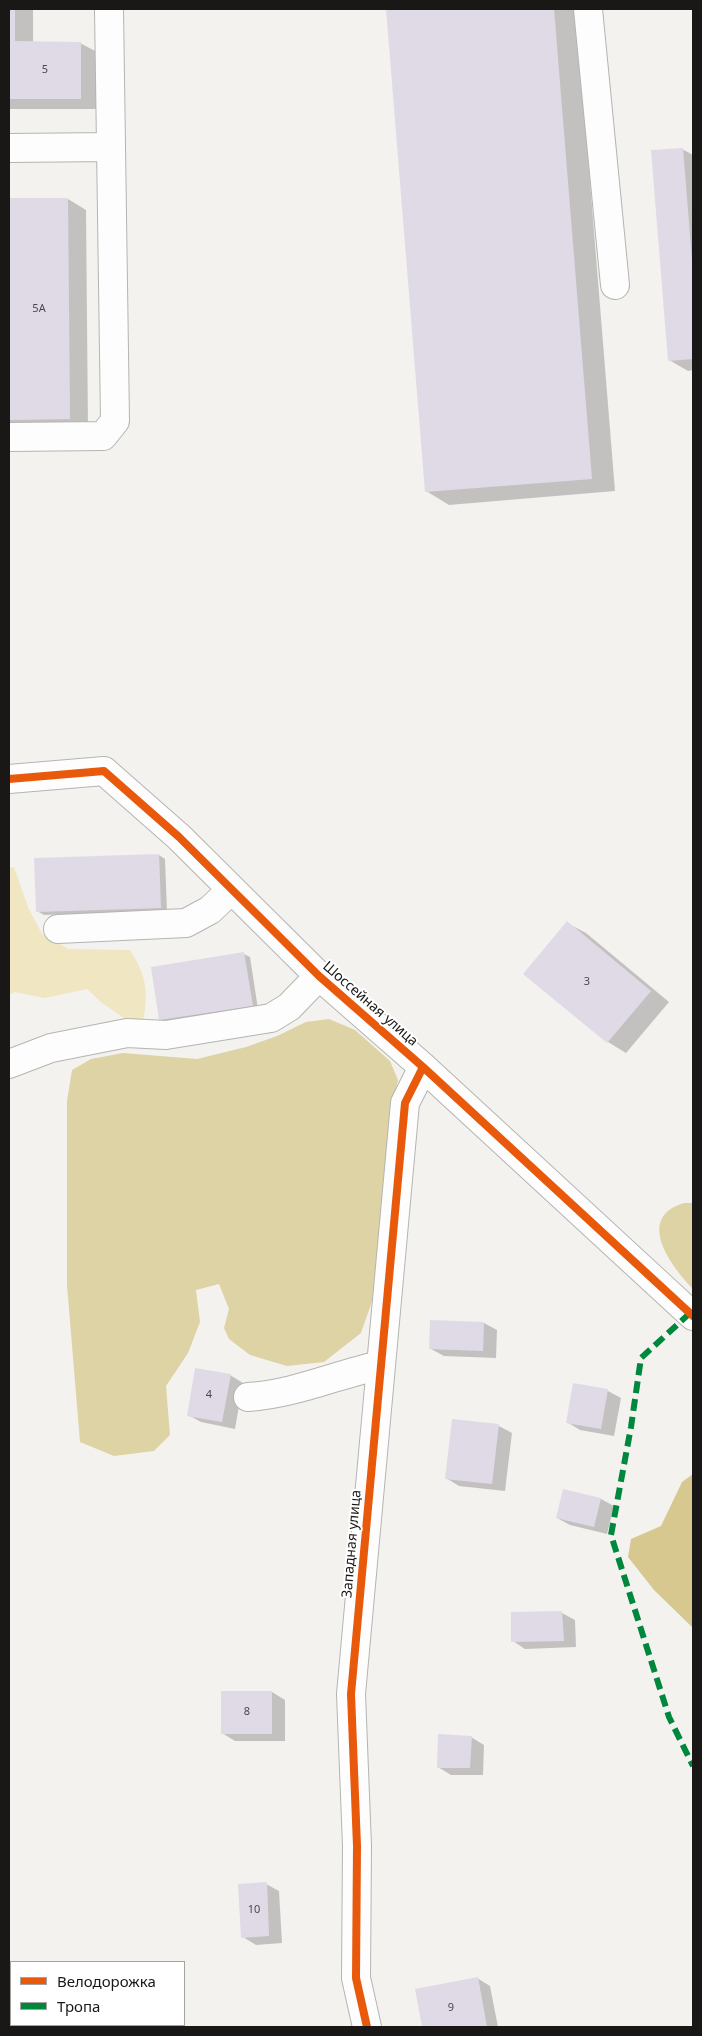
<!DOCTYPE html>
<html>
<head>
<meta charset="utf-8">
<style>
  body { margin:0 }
  #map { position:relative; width:702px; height:2036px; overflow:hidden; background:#f3f2ef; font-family:"Noto Sans",sans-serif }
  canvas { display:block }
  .frame { position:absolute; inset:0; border:10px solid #191816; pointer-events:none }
  .legend { position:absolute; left:10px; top:1961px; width:175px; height:65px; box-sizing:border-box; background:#fff; border:1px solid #a3a3a2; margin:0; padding:6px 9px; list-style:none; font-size:15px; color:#191816 }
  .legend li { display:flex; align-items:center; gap:10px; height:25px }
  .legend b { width:25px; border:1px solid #a3a3a2 }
</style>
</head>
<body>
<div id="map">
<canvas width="702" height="2036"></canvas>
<div class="frame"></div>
<ul class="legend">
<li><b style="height:6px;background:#e8590c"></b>Велодорожка</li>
<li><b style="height:6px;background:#00873e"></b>Тропа</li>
</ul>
</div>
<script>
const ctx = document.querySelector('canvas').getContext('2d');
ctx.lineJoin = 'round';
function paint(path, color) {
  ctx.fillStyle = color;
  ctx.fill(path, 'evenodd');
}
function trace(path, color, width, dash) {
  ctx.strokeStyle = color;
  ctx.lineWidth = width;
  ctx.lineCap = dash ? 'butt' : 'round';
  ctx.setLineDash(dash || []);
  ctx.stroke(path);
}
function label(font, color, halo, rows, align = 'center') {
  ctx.font = font + ' "Noto Sans",sans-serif';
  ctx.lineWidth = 4;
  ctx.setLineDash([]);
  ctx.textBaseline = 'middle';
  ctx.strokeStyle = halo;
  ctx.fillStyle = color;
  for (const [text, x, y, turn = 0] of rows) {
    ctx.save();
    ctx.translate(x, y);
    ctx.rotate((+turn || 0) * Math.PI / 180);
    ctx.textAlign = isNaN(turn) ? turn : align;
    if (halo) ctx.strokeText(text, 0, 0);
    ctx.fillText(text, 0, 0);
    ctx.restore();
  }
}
paint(new Path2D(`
  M14,867L28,907L42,934L69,949L130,950C146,975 149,992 143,1021L131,1023L102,1003L87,989L45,998L15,992L9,995V868Z`), '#f0e6c1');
paint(new Path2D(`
  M329,1019L355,1030L390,1061L398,1080L394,1097L377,1287L361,1333L324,1362L287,1366L250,1355L229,1339L224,1328L229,1309L219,1284L196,1290L200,1322L188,1353L166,1386L170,1435L154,1451L114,1456L80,1442L67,1285V1101L72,1070L91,1059L123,1053L197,1059L246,1047L277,1036L306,1022Z
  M684,1203H693V1289C672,1267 634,1218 684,1203Z`), '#ded3a5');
paint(new Path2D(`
  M693,1474V1628L654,1590L628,1557L631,1539L661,1526L682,1482Z`), '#d6c88f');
paint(new Path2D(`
  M9,9H33V43H80L99,53V109H9Z
  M387,9H576L615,491L449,505L426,491Z
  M682,149L693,155V370L688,371L669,360Z
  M68,199L86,210L88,429L9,430V200Z
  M159,855L165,859L167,911L44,915L37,911L36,860Z
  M567,923L586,933L669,1002L626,1053L608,1042Z
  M244,954L250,957L258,1009L167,1023L161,1019Z
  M484,1323L497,1330L496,1358L444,1356L431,1349Z
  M230,1375L243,1383L235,1429L201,1422L188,1415Z
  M574,1384L608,1391L621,1398L614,1436L580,1430L567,1422Z
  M499,1426L512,1433L505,1491L459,1486L446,1478Z
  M601,1499L614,1506L607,1534L570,1525L557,1518Z
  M562,1613L575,1620L576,1647L525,1649L513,1641Z
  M222,1692H272L285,1700V1741H235L222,1733Z
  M471,1737L484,1745L483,1775H451L438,1767Z
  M266,1884L279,1891L282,1943L256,1945L243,1937Z
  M477,1978L490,1986L498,2027H423L416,1990Z`), '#0003');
paint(new Path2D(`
  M9,9H15V41L81,42V99H9Z
  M386,9H554L592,479L425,492Z
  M683,148L693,273V359L668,361L651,150Z
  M9,198H68L70,419L9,420Z
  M159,854L161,908L36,912L34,858Z
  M567,921L651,991L607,1043L523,974Z
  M244,952L253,1006L159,1020L151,967Z
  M430,1320L484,1322L483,1351L429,1349Z
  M195,1368L231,1374L222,1422L187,1416Z
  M573,1383L608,1389L601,1429L566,1423Z
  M452,1419L499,1424L492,1484L445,1479Z
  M563,1489L601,1498L594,1527L556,1518Z
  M562,1611L564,1641L511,1642V1612Z
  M221,1691H272V1734H221Z
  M438,1734L472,1736L470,1768H437Z
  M267,1882L269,1936L241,1938L238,1884Z
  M478,1977L487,2027H422L415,1989Z`), '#e0dae7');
const minor = new Path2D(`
  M588,9L615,285
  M9,148L110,147
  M9,437L103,436L115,421L109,9
  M9,779L104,771L179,837L319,976L423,1067L693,1316
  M58,929L186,923L210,910L231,890
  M9,1064L51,1048L127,1033L166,1035L271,1018L289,1007L319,976
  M248,1397C295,1394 335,1375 381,1365
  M367,2027L356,1978L357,1846L351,1694L405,1103L423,1067`);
trace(minor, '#b4b4b2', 30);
trace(minor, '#fdfdfd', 28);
trace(new Path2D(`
  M690,1313L641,1358L631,1427L611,1535L669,1717L693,1766`), '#00873e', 6, [12, 6]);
trace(new Path2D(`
  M9,779L104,771L179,837L319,976L423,1067L693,1316
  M367,2027L356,1978L357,1846L351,1694L405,1103L423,1067`), '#e8590c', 8);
label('11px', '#4b484a', null, [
  ["5",45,70],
  ["5А",39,309],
  ["3",587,982],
  ["4",209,1395],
  ["8",247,1712],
  ["10",254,1910],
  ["9",451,2008]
]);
label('14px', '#191816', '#fff', [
  ["Шоссейная улица",370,1004,41],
  ["Западная улица",352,1544,-85]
]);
</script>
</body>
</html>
